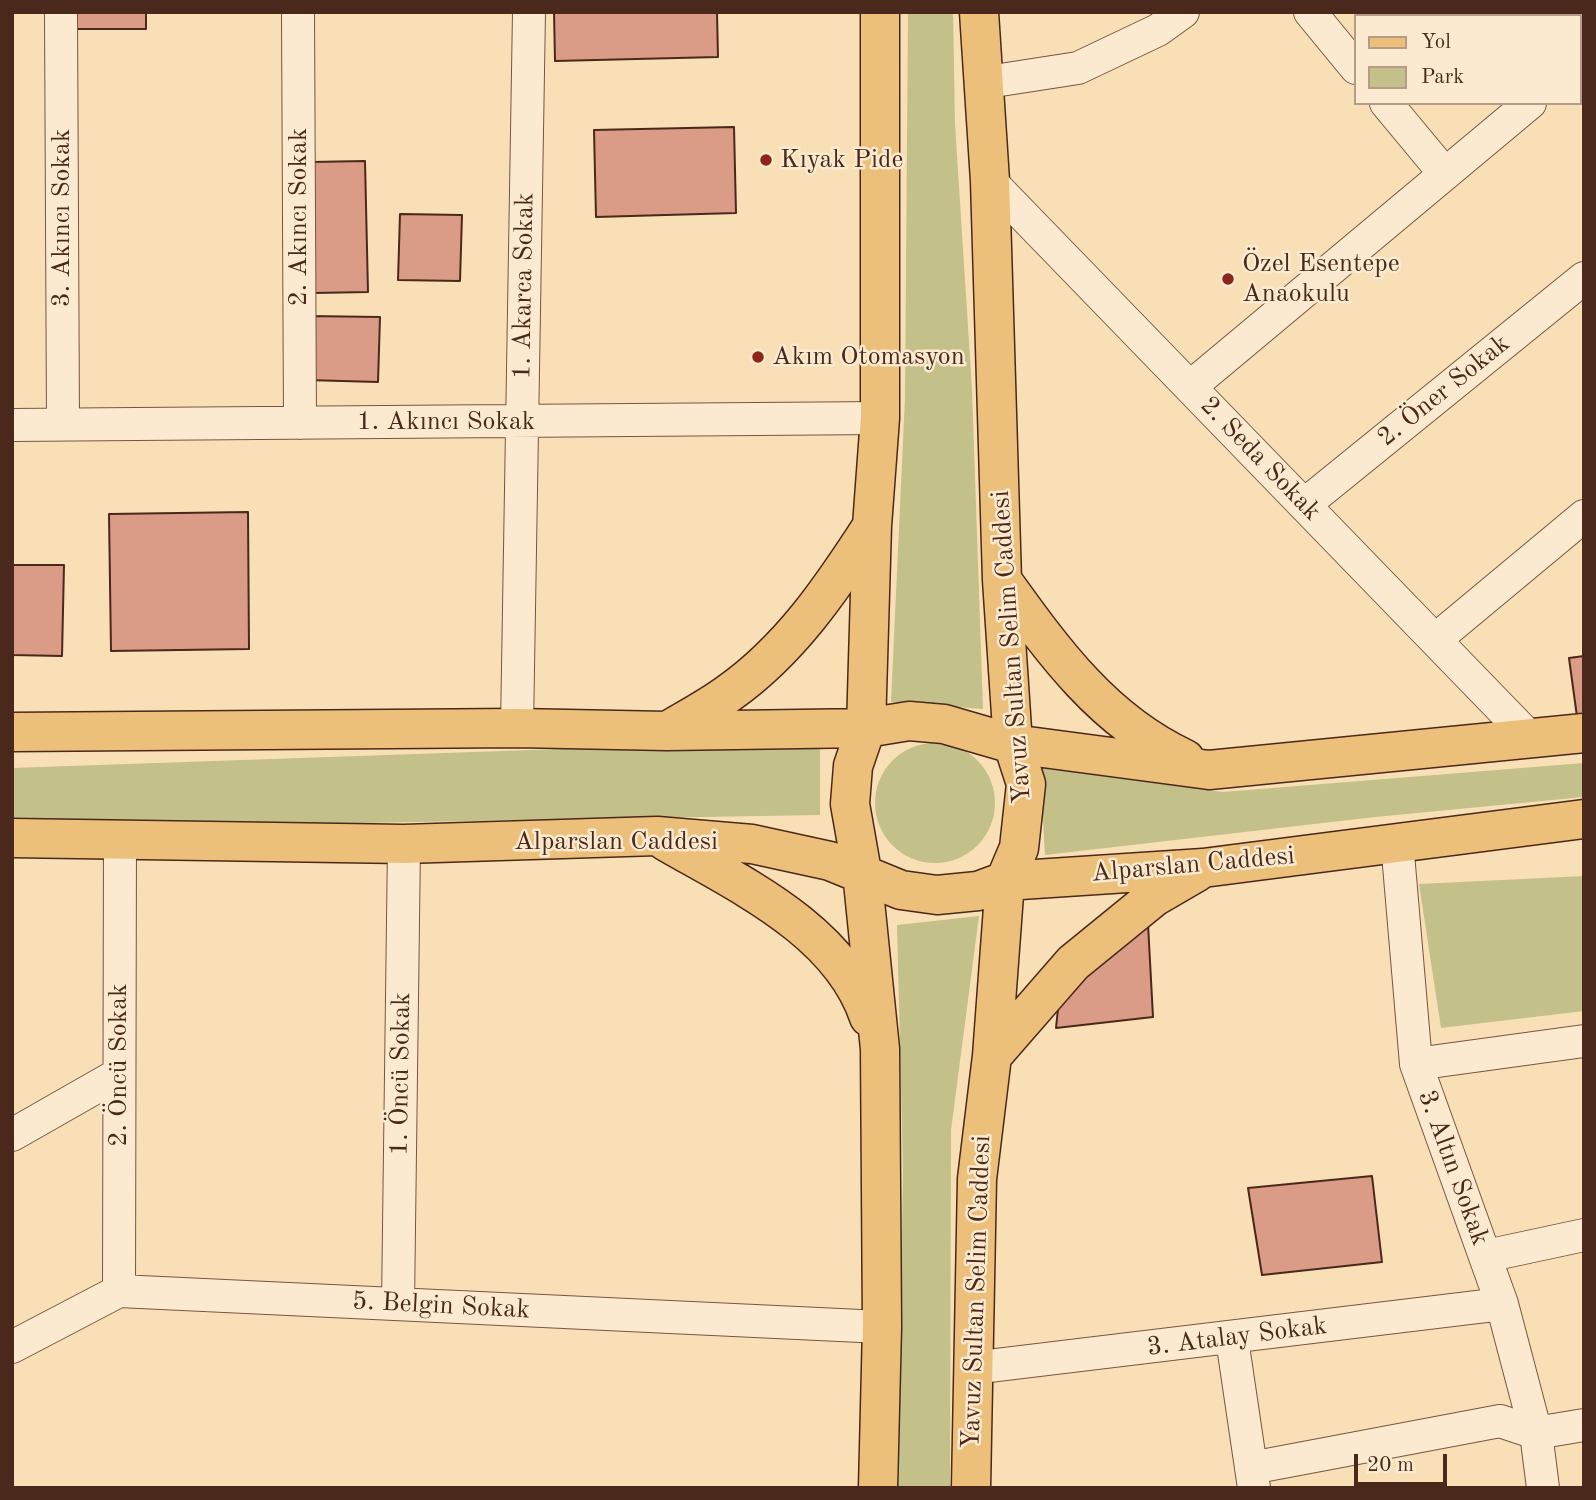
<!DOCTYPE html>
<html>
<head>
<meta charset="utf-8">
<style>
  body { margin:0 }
  #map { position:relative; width:1596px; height:1500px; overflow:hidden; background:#f9dfb5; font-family:"Old Standard TT",serif }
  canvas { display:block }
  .frame { position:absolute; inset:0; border:14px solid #4a281b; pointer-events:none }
  .legend { position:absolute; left:1354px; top:14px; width:228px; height:91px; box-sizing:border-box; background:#fbeacf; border:2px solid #b49c87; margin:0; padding:9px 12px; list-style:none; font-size:21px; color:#4a281b }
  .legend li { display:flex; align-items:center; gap:14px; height:35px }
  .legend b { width:35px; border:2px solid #b49c87 }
  .scale { position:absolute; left:1354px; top:1454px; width:93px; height:32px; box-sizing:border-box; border:4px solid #4a281b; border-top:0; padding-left:9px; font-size:21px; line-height:24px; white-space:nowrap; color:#4a281b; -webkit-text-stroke:5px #fbeacf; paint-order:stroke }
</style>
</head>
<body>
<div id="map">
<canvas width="1596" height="1500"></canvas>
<div class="frame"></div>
<ul class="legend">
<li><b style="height:9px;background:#ecc07a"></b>Yol</li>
<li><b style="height:19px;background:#c3c08a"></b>Park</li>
</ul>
<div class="scale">20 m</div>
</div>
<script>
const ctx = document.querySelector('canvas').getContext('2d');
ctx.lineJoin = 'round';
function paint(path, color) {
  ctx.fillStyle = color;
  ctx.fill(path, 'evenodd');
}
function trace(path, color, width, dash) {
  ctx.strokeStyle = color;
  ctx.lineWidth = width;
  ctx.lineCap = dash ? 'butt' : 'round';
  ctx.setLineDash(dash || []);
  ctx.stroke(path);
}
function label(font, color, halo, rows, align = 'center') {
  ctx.font = font + ' "Old Standard TT",serif';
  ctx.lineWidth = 5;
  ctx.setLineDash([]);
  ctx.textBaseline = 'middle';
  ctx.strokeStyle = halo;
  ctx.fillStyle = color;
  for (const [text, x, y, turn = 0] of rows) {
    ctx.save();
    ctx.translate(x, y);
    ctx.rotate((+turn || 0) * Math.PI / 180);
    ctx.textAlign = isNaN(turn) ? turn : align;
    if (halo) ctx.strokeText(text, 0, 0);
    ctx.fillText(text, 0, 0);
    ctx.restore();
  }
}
paint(new Path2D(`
  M908,12H953L955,124L972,389L983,709L891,702L905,398Z
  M820,740V815L182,826L12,824V768Z
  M875 803a60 60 0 1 1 120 0a60 60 0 1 1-120 0Z
  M1584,763V797L1375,817L1045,855L1040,768L1223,792Z
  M1584,876V1011L1441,1028L1419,884Z
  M979,916L951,1130L950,1488H898L903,1168L897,925Z`), '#c3c08a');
const building = new Path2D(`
  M71,12H146V29H71Z
  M554,12H717L718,57L555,61Z
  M734,127L736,213L596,217L594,130Z
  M365,161L368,292L314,293L311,162Z
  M400,214L462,215L460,281L398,280Z
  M308,316L380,317L378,382L306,380Z
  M248,512L249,649L111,651L109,514Z
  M12,565H64L62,656L12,655Z
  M1584,656V724H1578L1569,658Z
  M1148,924L1153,1017L1056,1028L1059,999Z
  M1372,1176L1382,1262L1262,1275L1248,1188Z`);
paint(building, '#da9b87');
trace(building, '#4a281b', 2);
const minor = new Path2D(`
  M61,12L63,424
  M298,12L300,423
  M1310,12L1356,68
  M1580,62L1584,59
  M981,83L1078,68L1158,30L1183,12
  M1386,103L1445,174
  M990,181L1530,738
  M1190,387L1530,103
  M12,425L880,418
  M1304,505L1584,278
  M1435,640L1584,516
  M517,728L529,12
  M1397,842L1416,1064L1502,1304L1536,1433L1543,1488
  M1416,1064L1584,1041
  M12,1135L119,1074
  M1486,1256L1584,1235
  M119,1291L120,838
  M398,1304L404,844
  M1232,1339L1254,1488
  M12,1347L119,1291L882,1327
  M972,1368L1502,1304
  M1251,1468L1500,1421L1536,1433L1584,1425`);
const primary = new Path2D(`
  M1002,580C1053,651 1103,721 1185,759
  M669,730C689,718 710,707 729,693C790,650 832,588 872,526
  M12,732L517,728L667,731L866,728L909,721L944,724L1013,744L1209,770L1584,733
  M12,838L404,844L657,836L752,844L830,861L901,890L937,895L978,891L1005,881L1203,868L1584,819
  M665,841C739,884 840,930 869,1017
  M992,1056L1073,963L1154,897L1197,872
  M878,1488L882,1327L880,1049L862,872L850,804L853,766L866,728L872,526L880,418V12
  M971,1488L977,1179L992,1056L1005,881L1019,848L1026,784L1013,744L1002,580L990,181L979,12`);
trace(minor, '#765642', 34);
trace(primary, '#4a281b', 41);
trace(minor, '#fbeacf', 32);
trace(primary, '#ecc07a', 38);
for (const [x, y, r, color] of [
  [766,160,7,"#8f2418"],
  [1228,279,7,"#8f2418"],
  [758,357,7,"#8f2418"]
]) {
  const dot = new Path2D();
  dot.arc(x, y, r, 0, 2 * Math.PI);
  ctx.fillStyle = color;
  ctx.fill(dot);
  trace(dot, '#fbeacf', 2.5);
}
label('26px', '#4a281b', '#fbeacf', [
  ["Kıyak Pide",780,160],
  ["Özel Esentepe",1242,264],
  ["Anaokulu",1242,294],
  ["Akım Otomasyon",772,357]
], 'left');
label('26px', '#4a281b', '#fbeacf', [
  ["2. Akıncı Sokak",299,217,-90],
  ["3. Akıncı Sokak",62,218,-90],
  ["1. Akarca Sokak",524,286,-89],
  ["2. Öner Sokak",1444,391,-39],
  ["1. Akıncı Sokak",446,422],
  ["2. Seda Sokak",1260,459,46],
  ["Yavuz Sultan Selim Caddesi",1012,647,-94],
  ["Alparslan Caddesi",616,842],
  ["Alparslan Caddesi",1193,865,-5],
  ["2. Öncü Sokak",119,1065,-90],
  ["1. Öncü Sokak",401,1074,-89],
  ["3. Altın Sokak",1453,1168,70],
  ["Yavuz Sultan Selim Caddesi",977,1292,-88],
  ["5. Belgin Sokak",441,1306,3],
  ["3. Atalay Sokak",1237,1337,-7]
]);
</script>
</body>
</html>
